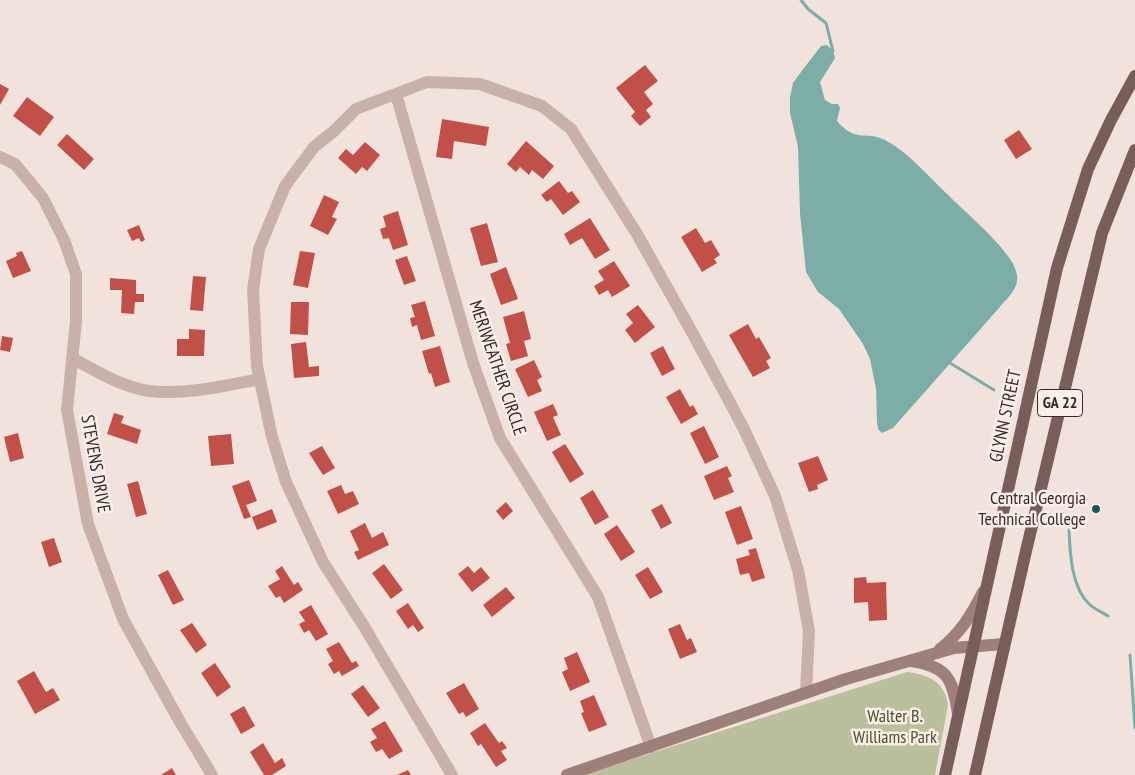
<!DOCTYPE html>
<html>
<head>
<meta charset="utf-8">
<style>
  body { margin:0 }
  canvas { display:block; background:#f1e3dc }
</style>
</head>
<body>
<canvas width="1135" height="775"></canvas>
<script>
const ctx = document.querySelector('canvas').getContext('2d');
ctx.lineJoin = 'round';
function paint(path, color) {
  ctx.fillStyle = color;
  ctx.fill(path, 'evenodd');
}
function trace(path, color, width, dash) {
  ctx.strokeStyle = color;
  ctx.lineWidth = width;
  ctx.lineCap = dash ? 'butt' : 'round';
  ctx.setLineDash(dash || []);
  ctx.stroke(path);
}
function label(font, color, halo, rows, align = 'center') {
  ctx.font = font + ' "PT Sans Narrow",sans-serif';
  ctx.lineWidth = 5;
  ctx.setLineDash([]);
  ctx.textBaseline = 'middle';
  ctx.strokeStyle = halo;
  ctx.fillStyle = color;
  for (const [text, x, y, turn = 0] of rows) {
    ctx.save();
    ctx.translate(x, y);
    ctx.rotate((+turn || 0) * Math.PI / 180);
    ctx.textAlign = isNaN(turn) ? turn : align;
    if (halo) ctx.strokeText(text, 0, 0);
    ctx.fillText(text, 0, 0);
    ctx.restore();
  }
}
paint(new Path2D(`
  M907,672C929,675 944,681 948,705L935,775H582Z`), '#babf9c');
paint(new Path2D(`
  M827,45L833,51L835,58L820,82L825,100L832,104H838L840,108L837,121C857,144 865,130 885,140C908,152 927,175 946,193C966,213 990,232 1007,255C1012,261 1016,268 1017,276C1019,289 1006,299 999,308L893,428L882,433L878,429L877,422L876,389L870,359L863,344L839,309L818,292L806,272L800,213L798,147L790,113V97L793,83L801,72L821,46Z`), '#7cada6');
trace(new Path2D(`
  M801,0L808,9L826,23L833,51
  M950,363L994,390
  M1069,530C1070,553 1071,586 1089,604C1094,609 1102,612 1108,616
  M1130,655L1135,728`), '#7cada6', 3);
paint(new Path2D(`
  M645,65L658,81L644,92L653,104L646,110L651,117L640,126L631,116L635,112L616,88Z
  M0,84L9,89L0,105Z
  M27,97L54,117L40,136L13,116Z
  M442,119L489,127L486,146L454,141L452,159L436,157Z
  M1019,130L1032,149L1016,159L1004,140Z
  M67,134L94,159L84,170L57,145Z
  M526,141L554,166L543,179L532,170L529,175L520,167L516,172L507,164Z
  M365,142L380,155L367,171L362,167L356,174L338,158L346,149L353,155Z
  M559,181L568,193L572,191L580,202L563,215L551,199L547,202L541,195Z
  M324,195L339,202L332,217L337,219L328,235L310,226Z
  M398,211L408,245L393,250L389,238L383,239L380,229L386,227L383,216Z
  M590,218L610,250L595,259L582,238L570,245L564,234Z
  M487,223L498,262L481,266L470,228Z
  M139,225L145,240L141,242L139,238L132,241L127,230Z
  M696,228L705,243L711,240L720,255L714,259L717,263L702,272L681,237Z
  M22,251L31,271L13,278L6,261L17,256L16,253Z
  M300,251L315,253L308,288L293,285Z
  M407,256L416,281L404,285L395,260Z
  M614,261L630,286L612,297L608,290L599,295L594,286L604,280L598,271Z
  M506,267L518,299L501,305L490,274Z
  M193,276L206,277L203,311L190,310Z
  M110,278L136,280V294H144V302H135L134,314L121,313L122,290H110Z
  M425,301L435,336L421,340L417,325L412,327L410,318L415,317L411,305Z
  M291,302H309L308,335L290,334Z
  M638,305L655,327L635,343L625,330L633,323L626,314Z
  M524,311L531,339L524,341L528,356L511,361L506,344L510,343L503,317Z
  M748,324L756,339L759,337L771,358L766,361L770,368L753,377L729,335Z
  M189,329L205,330L204,356H177V339H189Z
  M2,336L13,338L10,352L0,350Z
  M306,342L309,367L319,366V376L294,378L291,344Z
  M440,346L450,382L435,387L431,373L429,374L422,351Z
  M663,346L675,369L662,376L650,353Z
  M534,360L542,377L537,380L542,391L528,397L515,369Z
  M680,389L690,407L693,405L698,414L681,424L666,397Z
  M553,404L558,415L553,417L561,435L547,441L534,412Z
  M114,413L124,416L121,423L141,430L137,444L107,434Z
  M704,426L719,457L705,464L690,433Z
  M18,433L24,458L10,462L4,437Z
  M231,434L234,464L211,466L208,436Z
  M565,444L584,474L570,483L552,452Z
  M322,446L335,468L323,475L309,453Z
  M818,456L828,480L817,485L818,489L809,492L798,463Z
  M727,466L732,476L728,478L734,492L714,500L704,476Z
  M249,480L257,501L246,505L251,517L244,519L232,486Z
  M138,481L147,514L136,517L127,484Z
  M341,485L345,494L353,491L359,504L338,514L327,491Z
  M593,490L609,517L595,525L580,498Z
  M506,502L513,511L503,520L496,511Z
  M662,504L672,523L661,529L651,510Z
  M741,506L753,539L737,545L725,512Z
  M272,509L277,522L257,530L252,517Z
  M365,523L372,538L383,532L389,545L358,560L354,552L359,550L350,531Z
  M617,525L635,552L621,561L604,534Z
  M54,538L62,562L49,567L41,542Z
  M756,548L765,578L752,582L749,573L740,575L736,559L750,555L748,550Z
  M384,564L403,590L391,599L372,573Z
  M282,566L294,585L298,582L303,590L284,603L280,596L276,598L268,586L280,579L275,571Z
  M468,566L474,573L481,567L490,578L472,592L458,574Z
  M648,567L663,592L650,599L635,575Z
  M168,570L184,600L173,605L158,575Z
  M866,577L867,583L886,582L887,620L869,621L868,602L854,603V578Z
  M506,587L515,598L492,617L483,605Z
  M408,603L424,628L418,632L413,625L408,629L396,611Z
  M311,605L328,634L316,641L309,630L304,633L299,624L305,621L299,612Z
  M192,623L207,645L196,653L180,630Z
  M680,624L687,640L691,638L697,652L680,659L668,629Z
  M339,642L352,663L356,661L359,666L342,676L339,671L334,674L328,664L333,661L326,649Z
  M577,652L590,682L570,691L562,672L568,669L564,658Z
  M215,663L231,687L217,697L201,673Z
  M34,671L46,692L53,688L60,700L35,714L17,681Z
  M464,683L479,709L466,717L463,712L459,714L446,693Z
  M363,685L380,708L368,717L351,694Z
  M594,695L607,725L589,732L581,713L584,712L580,701Z
  M244,706L255,726L241,734L230,714Z
  M385,721L403,751L389,759L382,749L376,752L370,742L377,738L371,729Z
  M485,723L499,743L502,741L507,748L501,751L507,760L496,767L481,744L478,746L470,733Z
  M263,743L275,763L282,758L286,766L272,775H264L250,752Z
  M172,768L176,775H161Z
  M408,770L411,775H397Z`), '#c15049');
trace(new Path2D(`
  M396,94L473,363L500,438L598,597L651,747
  M0,157L15,164L43,198L64,240L76,274V321L67,410L88,524L123,619L180,722L212,775
  M72,358C96,371 122,387 149,391C186,395 224,386 260,379
  M452,775L365,628L323,562L286,482L272,437L257,366L253,290L259,249L285,186L314,147L334,131L356,109L427,82L480,84L542,106L571,129L598,172L637,234L693,334L743,427L775,496L798,570L809,631L806,693`), '#c8b1a8', 12);
trace(new Path2D(`
  M940,649C960,634 972,614 983,592
  M911,661C948,666 953,680 958,714
  M567,775L846,679L954,648L1004,644`), '#9c8079', 12);
trace(new Path2D(`
  M945,775L1057,268L1088,169L1111,120L1135,76
  M975,775L1026,551L1102,233L1135,150`), '#775e59', 12);
for (const [x, y, r, color] of [
  [1096,509,5,"#1f554f"]
]) {
  const dot = new Path2D();
  dot.arc(x, y, r, 0, 2 * Math.PI);
  ctx.fillStyle = color;
  ctx.fill(dot);
  trace(dot, '#f9eee8', 2);
}
for (const [x, y, w] of [
  [1060,403,45]
]) {
  const box = new Path2D();
  box.roundRect(x - w / 2, y - 13.5, w, 27, 4);
  ctx.fillStyle = '#f9eee8';
  ctx.fill(box);
  trace(box, '#352a28', 1);
}
label('bold 16px', '#352a28', null, [
  ["GA 22",1060,403]
]);
label('18px', '#352a28', '#f9eee8', [
  ["MERIWEATHER CIRCLE",497,368,71],
  ["GLYNN STREET",1006,416,-78],
  ["STEVENS DRIVE",95,464,80]
]);
label('18px', '#352a28', '#f9eee8', [
  ["Central Georgia",1086,499],
  ["Technical College",1086,520]
], 'right');
label('18px', '#4c532d', '#f9eee8', [
  ["Walter B.",895,717],
  ["Williams Park",895,738]
]);
</script>
</body>
</html>
